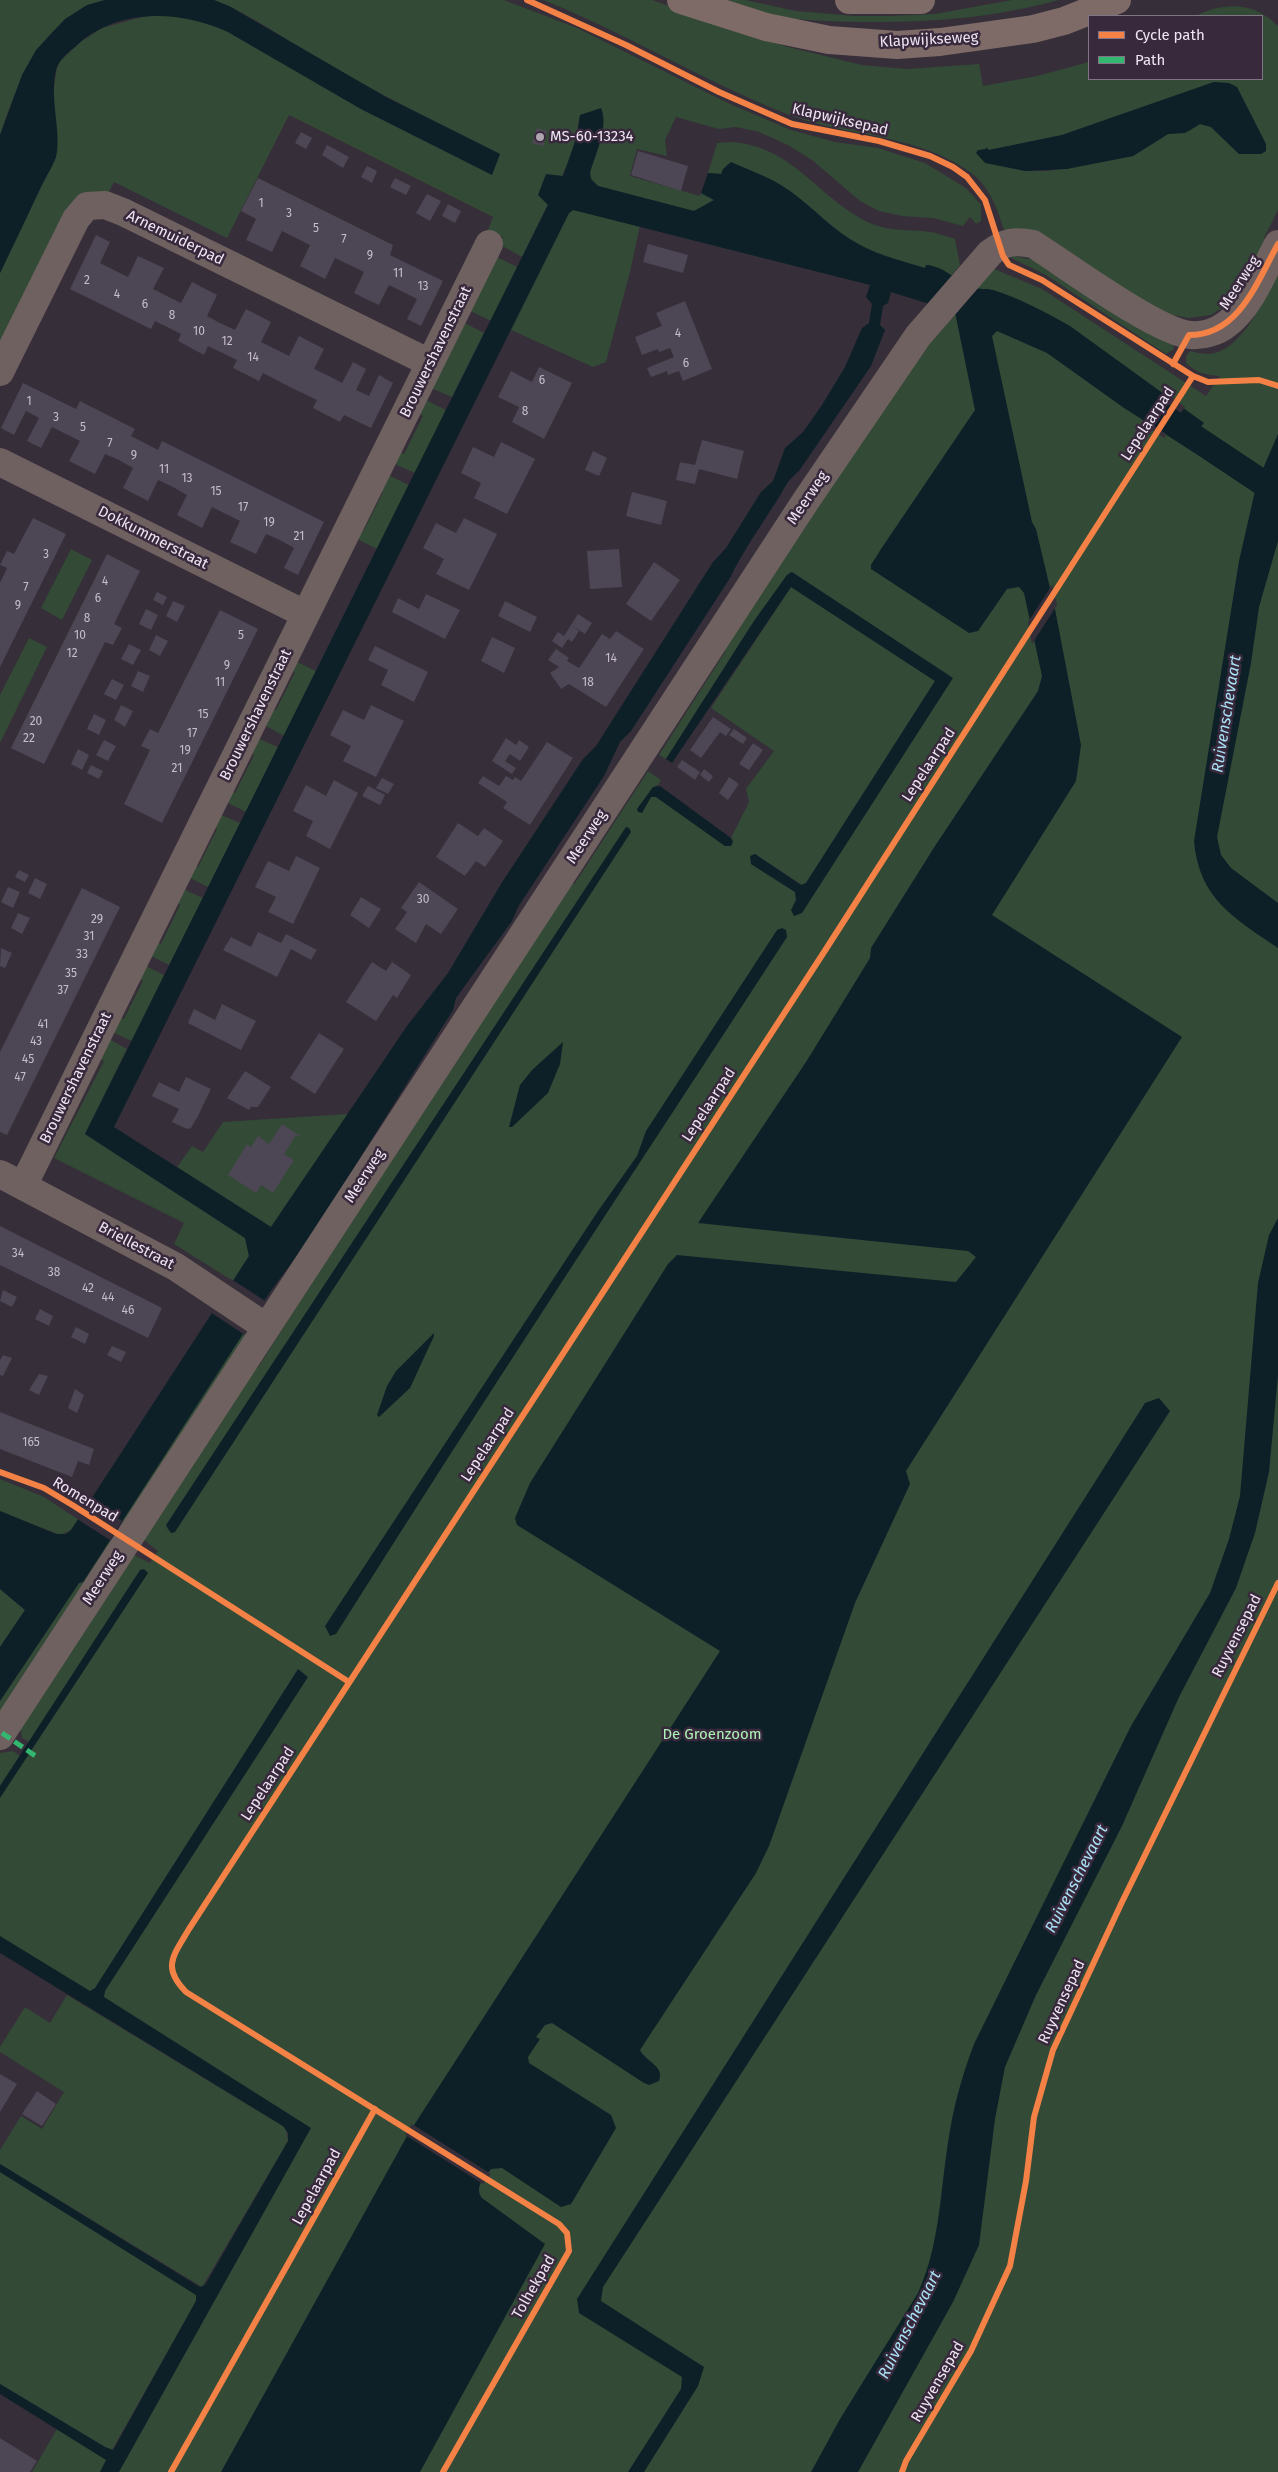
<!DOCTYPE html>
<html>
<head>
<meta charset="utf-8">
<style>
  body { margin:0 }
  #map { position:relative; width:1278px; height:2472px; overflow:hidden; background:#362e39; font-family:"Fira Sans",sans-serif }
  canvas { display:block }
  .legend { position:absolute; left:1088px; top:15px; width:175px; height:65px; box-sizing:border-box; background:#38293d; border:1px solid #817485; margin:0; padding:6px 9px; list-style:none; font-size:15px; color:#efe5f2 }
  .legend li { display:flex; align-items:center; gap:10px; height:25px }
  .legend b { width:25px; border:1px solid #817485 }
</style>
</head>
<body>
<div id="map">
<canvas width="1278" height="2472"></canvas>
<ul class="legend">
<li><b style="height:6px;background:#f48246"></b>Cycle path</li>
<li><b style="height:6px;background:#33b770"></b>Path</li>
</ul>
</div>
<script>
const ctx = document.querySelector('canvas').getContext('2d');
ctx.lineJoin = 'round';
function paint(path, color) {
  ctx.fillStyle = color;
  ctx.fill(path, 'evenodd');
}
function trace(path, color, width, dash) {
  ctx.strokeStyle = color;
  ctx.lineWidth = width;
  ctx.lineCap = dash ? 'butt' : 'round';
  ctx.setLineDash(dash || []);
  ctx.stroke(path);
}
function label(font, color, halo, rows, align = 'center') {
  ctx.font = font + ' "Fira Sans",sans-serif';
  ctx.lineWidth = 5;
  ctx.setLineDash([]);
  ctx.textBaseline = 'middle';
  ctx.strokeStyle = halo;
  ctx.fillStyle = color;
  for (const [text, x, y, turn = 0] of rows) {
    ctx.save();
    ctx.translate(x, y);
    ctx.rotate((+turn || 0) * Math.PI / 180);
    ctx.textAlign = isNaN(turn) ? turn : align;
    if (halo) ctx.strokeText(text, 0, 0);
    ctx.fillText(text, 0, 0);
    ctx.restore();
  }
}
paint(new Path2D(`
  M0,0H105C40,20 21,76 0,135Z
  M214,0H504L577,28L730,104L791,130L835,142L878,148L925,163L966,188L981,205V221L976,224L970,217L963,226L933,218L902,216L879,211L860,201L812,160L788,145L759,132L736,127L719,129L676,117L665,140L667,156L637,149L630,176L700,196L701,193L714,200L694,211L598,186L591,179L590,173C595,155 609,127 601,109L580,115L572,155L522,257L499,244L503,237L488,230L493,217L289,115L227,238L114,182L105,199L0,355V273L56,156L53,93L57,68L60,61L82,41L102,28L146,16H180L208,23L228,32L361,109L492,174L500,154C440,124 381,95 323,62C287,41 253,15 214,0Z
  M543,0H652L784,46L862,65L907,69L979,64L983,86L1037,76L1089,62V79H1262V16H1195C1224,2 1254,1 1278,26V210L1264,238L1267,241L1242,286L1226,305L1211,315L1189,318L1167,314L1017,229L1004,230C997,208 990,187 970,172C911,131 849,139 787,114C703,81 626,33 543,0ZM1214,82L1261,154H1239L1211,127L1200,124L1189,131L1168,134L1133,156L1048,171H1025L983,149L989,150L1062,135Z
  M709,0H745L796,11L855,16H888L935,14L1012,0H1059C996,17 939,22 874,22C835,22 795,21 757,13C741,10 725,4 709,0Z
  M731,142C794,146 818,199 870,223C889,232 909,229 930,232C939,233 947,237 955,239L960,265L950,277L926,265L925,268C903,262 881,256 860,245C833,231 814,208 790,191C772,178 751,171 731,163L727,165L721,174L708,173L717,143Z
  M573,210L640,225L630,272L606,362L593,367L511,330L569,213Z
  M1031,255L1173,344L1174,349L1166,354L1046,275L1011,258L1013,256L1030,259Z
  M497,257L517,267L491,321L470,311Z
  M994,269L1042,289L1206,396L1220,376C1206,375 1196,373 1186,363V356L1190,351C1198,353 1206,355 1214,353C1244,347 1265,297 1278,272V2472H113L307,2130L0,1944V1794L142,1569L29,1742L22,1738L20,1723L132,1554L150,1563L158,1551L144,1540L244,1377L259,1366L300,1301L305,1283L563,888L575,883L648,771L661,780L658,785L655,786L651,797H656L725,846L733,840L731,838L749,802L746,789L774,751L711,708L791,587L935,681L806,883L802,885L755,854L751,864L795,892L796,900L792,907L946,674L791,572L787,575L754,621L666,759L659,755L725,652L724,641L885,397L955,312L961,337L976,288ZM626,827L168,1531L167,1525Z
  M463,322L484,333L452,397L433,389L431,385Z
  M426,400L446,410L415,473L397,465L393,460L398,451L404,454L423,416L417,412Z
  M388,475L409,485L377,549L359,540L356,536L358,528L364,530L383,492L377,489Z
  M71,549L92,560L62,620L41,608Z
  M29,638L47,647L0,743V695Z
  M295,661L316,671L284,736L266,726L269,707L276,710L295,672L289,669Z
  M257,738L278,747L246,812L228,803L225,799L229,790L235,793L254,755L248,751Z
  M219,814L240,823L208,887L190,878L192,864L198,867L217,829L211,826Z
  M183,889L203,898L169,965L151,956L155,941L161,944L180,905L174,902Z
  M144,965L164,975L132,1041L112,1032L117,1016L124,1019L143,981L137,977Z
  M109,1039L127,1049L85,1134L245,1238L249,1256L233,1281L174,1244L184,1223L54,1158L104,1061L96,1057Z
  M348,1114L271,1227L177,1167L192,1146L203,1152L223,1122Z
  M243,1333L249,1337L130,1526L122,1521Z
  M0,1479L44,1497L79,1520L71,1530L60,1535L0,1511Z
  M110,1540L117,1545L0,1717V1701L79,1583L83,1582Z
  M0,1589L25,1610L0,1647Z
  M13,1751L20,1756L0,1786V1753Z
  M67,1995L286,2128L288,2141L202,2287L0,2164V2150L21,2116L42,2129L64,2092L0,2052V2047L25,2007L50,2023Z
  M0,2172L196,2295V2301L112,2450L105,2447L0,2384Z
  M57,2429L107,2460L100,2472H32Z`), '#334a36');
paint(new Path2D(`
  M105,0H214L229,6L386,97L500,154L492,175L361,109L228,32C179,10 120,8 78,44C70,51 59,59 56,70C49,98 62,133 56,157C52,168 44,180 39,191C26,219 13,246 0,273V135L22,75L36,50L65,19L87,5Z
  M1214,82L1229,83L1237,87L1266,144V151L1261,154H1239L1211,127L1200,124L1185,133L1168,134L1133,156L1067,169L1025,171L985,163L976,153L978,150L986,149V147L989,150L1062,135Z
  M601,108C609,128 595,154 590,173L591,179L598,186L694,211L714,200L701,193L708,173L721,174L723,169L731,162C751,171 772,178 790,191C814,208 833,231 860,245C880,256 903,261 925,268L926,265C944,266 956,281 974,287C980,290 986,288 993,290C1019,298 1045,312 1070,326L1204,423L1193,436L1195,453L1124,408L1047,353L997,331L992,336L1032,522L1036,529L1055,609L1081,745L1076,781L992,915L1182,1037L906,1471L910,1484L855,1603L769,1846L756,1873L640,2050C646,2062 665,2066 659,2081L649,2085L644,2083L552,2023L545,2025L536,2037L540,2039L528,2057L529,2063L611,2115L616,2128L571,2204L561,2207L502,2168L491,2169C484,2178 474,2187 482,2198L545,2244L420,2472H221L407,2136L720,1651L517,1525L515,1518L530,1483L668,1264L677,1255L956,1282L976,1257L968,1251L698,1223L806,1062L870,958L871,948L935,846L1038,691L1042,676L1024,593L1019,587L1007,589L978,631L969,633L871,569V565L881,549L975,410L955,312L891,292L888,303L883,306L880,325L885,330L871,366L799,471C784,484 786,487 776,502C760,527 743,551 730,578L631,731L620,742L604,776L518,907L512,921L456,998L453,1010L308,1241L270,1292L83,1582L79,1583L0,1701V1647L25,1610L0,1589V1511L56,1534H66L71,1530L249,1256L245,1238L85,1134L548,205L538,195L546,174L563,176L577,136L580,115ZM573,210L870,285L866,297L872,304L869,323L862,328L845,367L822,405L803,432L785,448L773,481L761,492L726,548L713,562L596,746L583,759L501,884L448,973L407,1026L271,1227L114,1127L569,213Z
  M1278,434V541L1259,607L1251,663L1217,837L1221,855L1231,868L1278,903V948C1234,918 1199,899 1194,841L1239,561L1255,491L1233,476L1245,460L1262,471Z
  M792,572L953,678L802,913L794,916L791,910L796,900L795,892L751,864L750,856L755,854L801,885L806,883L935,681L791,587L672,763L666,759L754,621L787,575Z
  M660,786L731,838L733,842L731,846H725L656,797H651L642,813L638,812L637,809L653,787Z
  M626,827L629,828L631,832L175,1532L171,1533L166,1525Z
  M782,928L786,930L787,937C636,1169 483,1400 336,1634L330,1636L325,1626L598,1211L637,1156L646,1131L777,930Z
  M563,1042L560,1064L548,1093L512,1127H509L520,1085L532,1070Z
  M1278,1218V1375L1269,1472L1255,1533L1236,1588L1179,1697L1122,1826L1036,1995L1005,2067L995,2119L979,2245L953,2302L858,2472H811L840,2419L918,2293C942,2240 940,2182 951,2125C956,2097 964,2071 974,2044L1131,1726L1210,1593L1229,1539L1240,1496L1258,1283L1269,1235Z
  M434,1333V1336L410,1388L379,1417L377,1415L387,1386L396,1371Z
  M1159,1398L1170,1411L603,2287L601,2301L704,2367L698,2386L644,2472H628L681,2389L682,2377L579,2313L577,2299L1145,1403Z
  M144,1569L148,1573L0,1798V1786L140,1570Z
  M298,1669L308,1677L105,1991L104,1997L311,2128L119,2472H100L106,2460L0,2394V2384L105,2447L113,2450L196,2301V2295L0,2172V2164L200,2287L205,2285L288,2141V2133L283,2126L0,1953V1936L90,1991L95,1988Z`), '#0d2028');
paint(new Path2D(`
  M1172,397L1185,407L1164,438L1151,429Z
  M1052,585L1057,605L1032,644L1028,622Z
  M231,1279L267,1302L245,1335L210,1312Z
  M90,1500L122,1521L110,1540L77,1519Z
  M412,2124L491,2174L483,2184L405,2135Z`), '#362e39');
trace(new Path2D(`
  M1164,417L1269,487`), '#0d2028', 26);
paint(new Path2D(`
  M537,128L547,131L543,146L532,143Z
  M301,132L312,138L306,149L295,143Z
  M327,145L349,157L343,168L322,155Z
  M638,151L688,166L681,191L631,175Z
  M367,166L377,171L372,183L361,177Z
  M258,178L393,245L390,255L443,281L421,326L407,319L417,299L389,285L379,305L366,299L354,293L364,272L335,258L325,279L300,266L310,245L282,231L272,252L246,240L256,219L241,211Z
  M395,178L411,186L406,195L390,187Z
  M427,194L441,201L430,221L416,213Z
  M448,204L461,211L455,223L442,216Z
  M96,235L110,242L100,263L128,277L138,256L164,268L153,289L181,303L192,282L217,295L207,316L220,323L235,330L246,309L271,322L261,342L289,356L299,336L324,349L314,369L329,376L342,383L353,362L366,369L356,390L369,396L379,375L393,383L371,428L344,415L340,422L313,408L317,400L290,387L263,373L259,381L233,368L237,360L208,346L204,355L178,341L181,334L155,321L151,329L70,289Z
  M648,244L688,255L683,273L643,262Z
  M685,301L712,369L683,381L679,371L668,375L667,371L651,377L647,368L674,357L670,348L659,352L658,349L642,355L635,337L662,326L656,313Z
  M539,367L572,383L544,439L512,422L519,407L498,397L511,371L532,382Z
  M23,383L76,409L80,401L135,429L131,436L158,450L162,441L324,522L298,575L284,568L294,548L280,540L266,534L256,554L230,542L240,521L212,507L202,528L177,515L187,495L173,487L158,480L148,501L123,488L133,468L119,460L105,454L95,474L69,461L80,441L52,427L41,448L27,441L39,418L26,411L14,435L1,428Z
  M702,440L744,451L737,479L699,469L695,484L676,480L680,462L695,465Z
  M501,442L535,459L507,514L474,498L481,483L461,473L473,447L494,457Z
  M593,451L607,458L599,476L585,470Z
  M632,492L667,501L661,525L626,516Z
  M33,518L66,534L0,667V583L7,568L0,565L7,551L14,554Z
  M464,518L497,534L469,590L436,574L444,559L423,548L436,523L456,533Z
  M619,549L622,587L590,589L587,551Z
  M107,554L140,571L114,624L122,628L113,645L105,642L44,764L11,748Z
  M654,562L680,580L651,621L626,604Z
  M157,592L167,597L163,605L153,600Z
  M426,594L460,610L445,639L392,612L398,598L419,609Z
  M173,601L185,606L177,622L166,616Z
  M505,601L537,617L530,632L498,616Z
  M146,609L158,615L151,630L139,624Z
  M220,610L258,629L162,823L124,804L150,750L141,746L150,729L158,733Z
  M578,614L592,623L585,634L571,625Z
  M571,625L579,631L572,642L568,639L562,648L552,641L558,632L564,636Z
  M616,631L644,649L606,707L569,684L561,689L550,673L559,667L548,660L556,649L569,658L567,661L579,668L602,634L610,639Z
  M156,635L168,641L160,656L149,650Z
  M492,637L515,648L504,673L481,661Z
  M129,644L141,650L133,665L121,659Z
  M375,646L428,672L414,702L381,685L388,670L368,660Z
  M138,671L150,676L143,692L131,686Z
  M112,679L124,685L116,700L104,694Z
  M121,705L133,711L125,727L114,720Z
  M371,705L404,721L376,777L343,761L351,746L330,735L343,710L364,720Z
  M94,714L106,720L99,735L87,729Z
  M713,717L731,729L726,736L720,732L701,758L690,750Z
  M734,729L747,738L743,744L729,735Z
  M506,738L516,745L519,740L529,747L520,761L510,754L505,761L516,768L512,774L492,761Z
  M104,740L116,746L108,761L96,755Z
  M547,742L573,758L530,825L503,808L507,802L478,783L483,776L499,786L506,776L513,780L515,777L521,781Z
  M753,743L763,750L749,770L739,764Z
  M78,749L89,755L82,770L71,764Z
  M682,760L700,772L695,780L677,767Z
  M91,765L103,771L99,779L87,773Z
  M704,769L713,776L709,782L700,775Z
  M729,777L739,784L728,800L719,793Z
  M382,778L394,784L388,794L376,788Z
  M334,780L358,793L330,849L306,836L313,821L293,811L306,785L326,796Z
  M368,786L385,795L380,805L362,796Z
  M458,823L478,836L484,828L503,841L485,867L476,861L465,876L436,857Z
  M296,856L320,868L293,924L268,912L276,897L255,887L268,861L289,871Z
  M19,870L29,875L25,882L15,877Z
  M35,878L47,884L40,899L28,893Z
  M419,882L458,909L441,934L426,924L416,943L395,929L407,912L401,908Z
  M8,887L20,892L13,908L1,902Z
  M82,888L120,907L7,1135L0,1132V1052Z
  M361,897L381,909L369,928L350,915Z
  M18,913L30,918L22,934L11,928Z
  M258,932L281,943L286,934L317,950L311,960L291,949L277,977L223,950L231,937L251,947Z
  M1,948L12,953L5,968L0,966Z
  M372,962L386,971L392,962L411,975L397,998L393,995L376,1021L346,1002Z
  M222,1004L256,1021L241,1050L188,1023L194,1009L215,1020Z
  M319,1033L344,1049L315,1094L290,1078Z
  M245,1071L271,1087L258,1107H251L249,1110L227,1098Z
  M186,1077L211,1089L197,1118L191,1128L187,1129L172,1122L179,1109L152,1096L159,1082L179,1092Z
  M282,1124L300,1136L299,1137L296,1135L284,1154L294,1160L273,1193L261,1185L256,1193L228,1175L247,1144L251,1147L258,1136L269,1144Z
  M0,1226L162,1308L148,1338L0,1265Z
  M3,1290L17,1297L12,1307L0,1301Z
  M40,1309L53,1316L49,1326L35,1319Z
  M76,1327L89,1334L85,1344L71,1337Z
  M112,1346L126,1352L121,1362L107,1355Z
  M3,1355L12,1358L3,1376L0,1375V1360Z
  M39,1374L48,1376L39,1395L29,1390Z
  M75,1389L84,1395L77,1413L68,1408Z
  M0,1412L94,1449L89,1465L78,1461L72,1477L0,1449Z
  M0,2074L17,2084L0,2112Z
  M37,2091L56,2104L42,2126L22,2114Z
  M0,2438L37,2461L30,2472H0Z`), '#4d4654');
trace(new Path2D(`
  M0,372L76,219L87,206L105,205L123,212L430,363
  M0,462L305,614
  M0,1174L176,1267L266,1327
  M23,1186L489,244
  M0,1736L805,502L918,336L990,253C1004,242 1015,240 1033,244C1065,264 1158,333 1191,335C1203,336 1217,332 1227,324C1251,306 1264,270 1278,244`), '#6f6160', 28);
trace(new Path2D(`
  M681,0L766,27L829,40L897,45L940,42L1033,29L1064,21L1117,0
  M849,0H921`), '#7e6a66', 28);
trace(new Path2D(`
  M2,1733L37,1757`), '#33b770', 5, [10, 5]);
trace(new Path2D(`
  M527,0L626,45L719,92L792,124L879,141L930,156L953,167L967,177L985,200L1003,256L1009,265L1042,280L1193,376L1208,382L1259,380L1278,386
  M1173,364L1189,335C1239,335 1257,282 1278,244
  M0,1472L44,1488L74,1506L349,1682
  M171,2472L375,2109
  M443,2472L569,2251L567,2233L559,2224L186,1992C161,1967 174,1955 189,1929L826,949L1193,376
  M902,2472L906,2461L971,2351L1010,2266L1026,2181L1034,2117L1053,2050L1122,1902L1278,1583`), '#f48246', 6);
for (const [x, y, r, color] of [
  [540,137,5,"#aea5b1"]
]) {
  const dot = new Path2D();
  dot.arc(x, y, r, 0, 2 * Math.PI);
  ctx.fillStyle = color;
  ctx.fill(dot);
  trace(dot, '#38293d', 2);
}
label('12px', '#c6bdca', null, [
  ["1",261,204],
  ["3",289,214],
  ["5",316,229],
  ["7",344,240],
  ["9",370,256],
  ["11",398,274],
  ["2",87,281],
  ["13",423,287],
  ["4",117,295],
  ["6",145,305],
  ["8",172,316],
  ["10",199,332],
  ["4",678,334],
  ["12",227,342],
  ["14",253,358],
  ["6",686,364],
  ["6",542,381],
  ["1",29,402],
  ["8",525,412],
  ["3",56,418],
  ["5",83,428],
  ["7",110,444],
  ["9",134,456],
  ["11",164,470],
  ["13",187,479],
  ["15",216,492],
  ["17",243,508],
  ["19",269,523],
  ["21",299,537],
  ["3",46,555],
  ["4",105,582],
  ["7",26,588],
  ["6",98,599],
  ["9",18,606],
  ["8",87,619],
  ["10",80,636],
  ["5",241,636],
  ["12",72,654],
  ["14",611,659],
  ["9",227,666],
  ["11",220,683],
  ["18",588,683],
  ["15",203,715],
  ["20",36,722],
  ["17",192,734],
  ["22",29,739],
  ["19",185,751],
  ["21",177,769],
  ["30",423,900],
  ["29",97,920],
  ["31",89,937],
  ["33",82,955],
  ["35",71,974],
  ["37",63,991],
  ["41",43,1025],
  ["43",36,1042],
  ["45",28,1060],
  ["47",20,1078],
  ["34",18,1254],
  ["38",54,1273],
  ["42",88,1289],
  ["44",108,1298],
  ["46",128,1311],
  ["165",31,1443]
]);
label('15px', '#efe5f2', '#38293d', [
  ["Klapwijkseweg",929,40,-3],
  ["Klapwijksepad",840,120,13],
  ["Arnemuiderpad",175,238,26],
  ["Meerweg",1240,283,-57],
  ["Brouwershavenstraat",436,352,-64],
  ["Lepelaarpad",1148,424,-57],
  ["Meerweg",808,498,-56],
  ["Dokkummerstraat",153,538,27],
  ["Brouwershavenstraat",256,715,-64],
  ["Lepelaarpad",929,765,-57],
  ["Meerweg",587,837,-57],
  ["Brouwershavenstraat",76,1078,-64],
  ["Lepelaarpad",709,1105,-57],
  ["Meerweg",365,1176,-57],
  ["Briellestraat",136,1246,28],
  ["Lepelaarpad",488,1445,-57],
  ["Romenpad",85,1500,31],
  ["Meerweg",103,1578,-57],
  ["Ruyvensepad",1237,1636,-63],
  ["Lepelaarpad",268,1784,-57],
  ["Ruyvensepad",1062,2002,-65],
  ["Lepelaarpad",317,2187,-61],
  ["Tolhekpad",534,2287,-60],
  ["Ruyvensepad",938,2382,-60]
]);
label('15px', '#efe5f2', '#38293d', [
  ["MS-60-13234",550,137]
], 'left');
label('15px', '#aef2b5', '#38293d', [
  ["De Groenzoom",712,1735]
]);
label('italic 16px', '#a9e2f6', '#38293d', [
  ["Ruivenschevaart",1227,714,-81],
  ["Ruivenschevaart",1077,1879,-63],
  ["Ruivenschevaart",910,2325,-63]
]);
</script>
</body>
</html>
